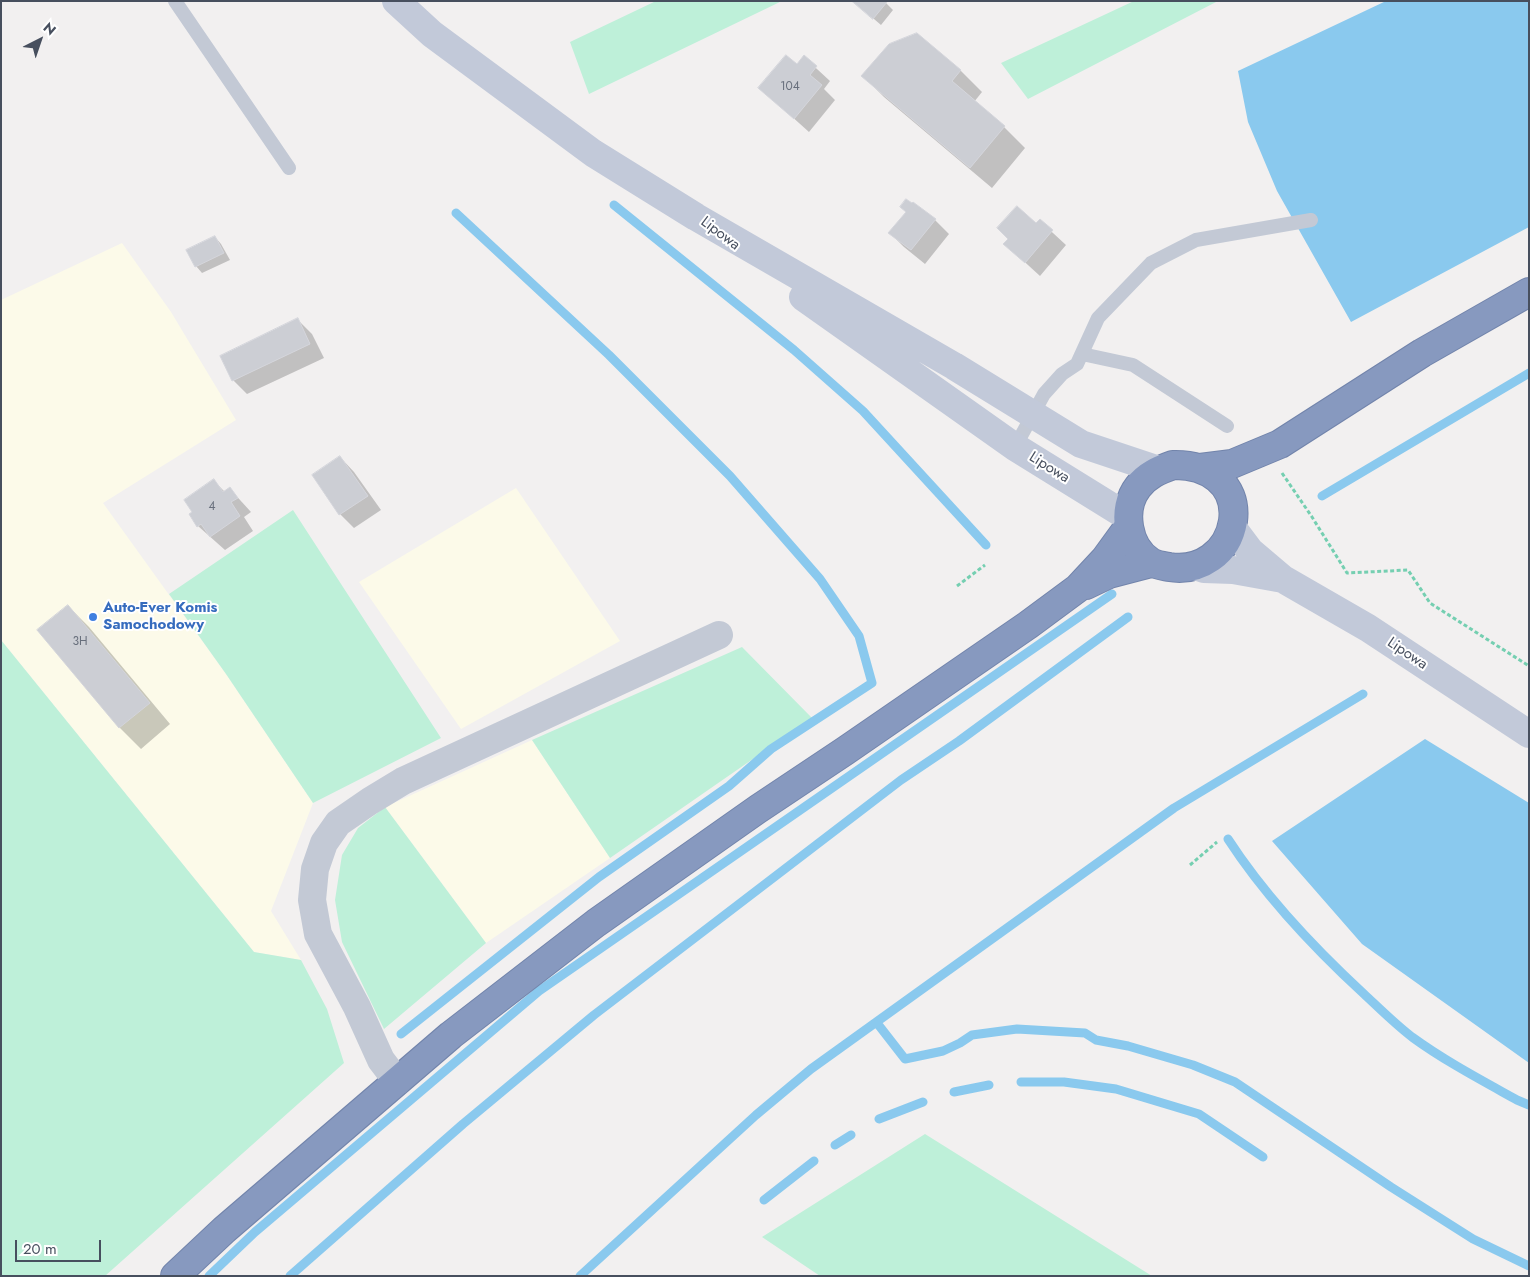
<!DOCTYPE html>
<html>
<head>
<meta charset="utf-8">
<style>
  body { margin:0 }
  #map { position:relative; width:1530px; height:1277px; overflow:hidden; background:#f2f0f0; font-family:Jost,sans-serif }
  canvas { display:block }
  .frame { position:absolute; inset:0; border:2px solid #474f5e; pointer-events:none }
  .north { position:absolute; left:15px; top:15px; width:50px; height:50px; -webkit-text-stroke:4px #fff; paint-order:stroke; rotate:41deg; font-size:14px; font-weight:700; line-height:20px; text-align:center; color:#474f5e }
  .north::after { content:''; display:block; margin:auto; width:18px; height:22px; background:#474f5e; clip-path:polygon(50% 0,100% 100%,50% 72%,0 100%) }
  .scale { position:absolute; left:15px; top:1240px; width:86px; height:22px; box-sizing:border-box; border:2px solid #474f5e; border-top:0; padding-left:6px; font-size:15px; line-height:18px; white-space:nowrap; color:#474f5e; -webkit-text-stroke:4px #fff; paint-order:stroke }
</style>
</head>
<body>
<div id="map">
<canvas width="1530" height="1277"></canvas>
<div class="frame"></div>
<div class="north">N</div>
<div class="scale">20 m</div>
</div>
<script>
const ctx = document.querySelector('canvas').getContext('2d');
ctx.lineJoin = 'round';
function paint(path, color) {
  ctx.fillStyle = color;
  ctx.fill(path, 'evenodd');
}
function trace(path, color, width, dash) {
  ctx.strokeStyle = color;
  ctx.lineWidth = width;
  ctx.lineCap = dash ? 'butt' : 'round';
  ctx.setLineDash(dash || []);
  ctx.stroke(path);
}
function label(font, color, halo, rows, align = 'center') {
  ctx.font = font + ' Jost,sans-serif';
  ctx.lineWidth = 4;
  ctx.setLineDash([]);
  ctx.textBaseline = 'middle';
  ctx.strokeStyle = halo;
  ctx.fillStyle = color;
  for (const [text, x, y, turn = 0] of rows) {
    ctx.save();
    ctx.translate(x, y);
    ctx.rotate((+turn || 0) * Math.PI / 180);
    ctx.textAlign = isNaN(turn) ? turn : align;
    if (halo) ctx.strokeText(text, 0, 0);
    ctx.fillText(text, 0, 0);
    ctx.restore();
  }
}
paint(new Path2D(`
  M122,243L171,312L236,420L103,503L226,674L313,803L271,911L301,960L254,952L1,640V300Z
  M516,488L620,641L461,729L359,582Z
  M532,740L610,858L486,943L385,807Z`), '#fcfae9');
paint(new Path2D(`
  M656,1H782L589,94L570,42Z
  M1134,1H1218L1028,99L1001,63Z
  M293,510L441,738L313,803L226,674L169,594Z
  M1,640L254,952L301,960L327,1009L344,1063L105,1276H1Z
  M742,647L812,718L610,858L532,740Z
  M385,807L486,943L384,1029L342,942L335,900L342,855L358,828Z
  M925,1134L1152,1276H820L762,1237Z`), '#bef0d9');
paint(new Path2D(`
  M1386,1H1529V227L1351,322L1277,191L1248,122L1238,71Z
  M1425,739L1529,803V1063L1362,944L1272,841Z`), '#8ac9ee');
paint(new Path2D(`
  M853,1H884L893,10L881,25Z
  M917,35L961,71L982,92L974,102L1004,127L1025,148L992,188L884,97L863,76Z
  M804,57L830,81L824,89L835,100L809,132L760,88L797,66Z
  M907,212L935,220L949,234L925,264L904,247L890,233Z
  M1040,221L1066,245L1040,276L1005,244L1009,239L1037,225Z
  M215,237L221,244L230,260L202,273L196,266Z
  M298,320L312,334L324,358L247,394L233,380Z
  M340,457L354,472L381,510L354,528L340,514Z
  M214,481L225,492L230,489L251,512L244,517L253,531L225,550L198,526Z
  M68,606L89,627L170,724L141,749L120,728L39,631Z`), '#0003');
trace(new Path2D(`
  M614,205L794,350L863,411L986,545
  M1322,496L1529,373
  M1228,839C1265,896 1313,947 1364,994C1379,1008 1395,1024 1412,1037C1445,1061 1481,1080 1517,1100L1529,1105
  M877,1023L905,1059L943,1051L960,1043L972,1035L1017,1029L1085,1033L1096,1040L1128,1046L1193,1065L1235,1082L1391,1187L1473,1239L1529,1266
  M401,1034L599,877L729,786L771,749L872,683L859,636L820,579L730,476L609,355L456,213
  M1021,1082H1064L1116,1089L1199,1114L1263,1157
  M954,1092L989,1085
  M879,1119L923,1102
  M835,1145L851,1135
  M764,1200L814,1161
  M209,1276L255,1232L539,991L1112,594
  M290,1276L463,1124L594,1015L901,780L959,741L1128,617
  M580,1276L756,1115L811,1069L1174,808L1363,694`), '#8ac9ee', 9);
const building = new Path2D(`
  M852,1H886L887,2L873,19Z
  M917,33L961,70L952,81L1005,126L970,168L861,76L889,44Z
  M786,55L797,64L804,55L817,66L810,75L822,85L794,119L758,88Z
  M906,199L912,203L913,202L936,219L911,250L888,233L906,212L900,207Z
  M1017,206L1036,223L1040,219L1053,230L1025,263L1003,244L1008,239L997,228Z
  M215,236L224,253L195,267L186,250Z
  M298,318L310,344L232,381L220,356Z
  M340,456L368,496L339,515L312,475Z
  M214,479L223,492L230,487L238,498L231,502L240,516L210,537L201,524L197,527L189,514L192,512L184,500Z
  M68,605L150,703L119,728L37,630Z`);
paint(building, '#ccced4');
trace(building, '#d4d5db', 1);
const highway = new Path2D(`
  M1173,465C1206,464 1238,483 1233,521C1228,553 1200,572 1169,567C1164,566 1156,565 1151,562C1127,547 1121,509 1138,487C1147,475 1159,470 1173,465Z
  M1200,468L1232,464L1280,444L1422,353L1529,292
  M1086,585L1109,574L1151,563
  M175,1276L224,1230L451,1035L596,923L758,809L845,751L1028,625L1078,588L1105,559L1129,526`);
trace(highway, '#7284ab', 30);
trace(new Path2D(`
  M1282,473L1312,517L1347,573L1408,570L1430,603L1529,666
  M957,586L985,565
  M1190,865L1217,842`), '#75cfb1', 3, [4, 2.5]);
trace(new Path2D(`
  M175,1L289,168
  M1082,354L1133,365L1227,426
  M1015,447L1044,394L1062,374L1077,364L1098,318L1151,263L1196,240L1311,220`), '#c3c9d5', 14);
trace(new Path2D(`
  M397,1081L381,1060L357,1007L318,934L312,900L315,869L324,843L338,823L370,801L403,781L719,635`), '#c3c9d5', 28);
trace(new Path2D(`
  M396,1L432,34L593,153L696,217L954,366L1081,444L1159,470
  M803,297L1015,447L1128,517
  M1232,527L1250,551L1283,579L1368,628L1529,734
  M1195,566L1204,569L1233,570L1283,579`), '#c2c9d9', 28);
trace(highway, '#8799bf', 28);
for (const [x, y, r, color] of [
  [93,617,5,"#3f7fe0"]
]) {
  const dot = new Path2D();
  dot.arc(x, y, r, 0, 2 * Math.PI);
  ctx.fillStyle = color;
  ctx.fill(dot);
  trace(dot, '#fff', 2);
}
label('12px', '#686f7c', null, [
  ["104",790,87],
  ["4",212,507],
  ["3H",80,642]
]);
label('15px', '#474f5e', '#fff', [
  ["Lipowa",720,234,37],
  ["Lipowa",1049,468,32],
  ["Lipowa",1407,654,34]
]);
label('bold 15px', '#366cbe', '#fff', [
  ["Auto-Ever Komis",103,608],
  ["Samochodowy",103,625]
], 'left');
</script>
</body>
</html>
